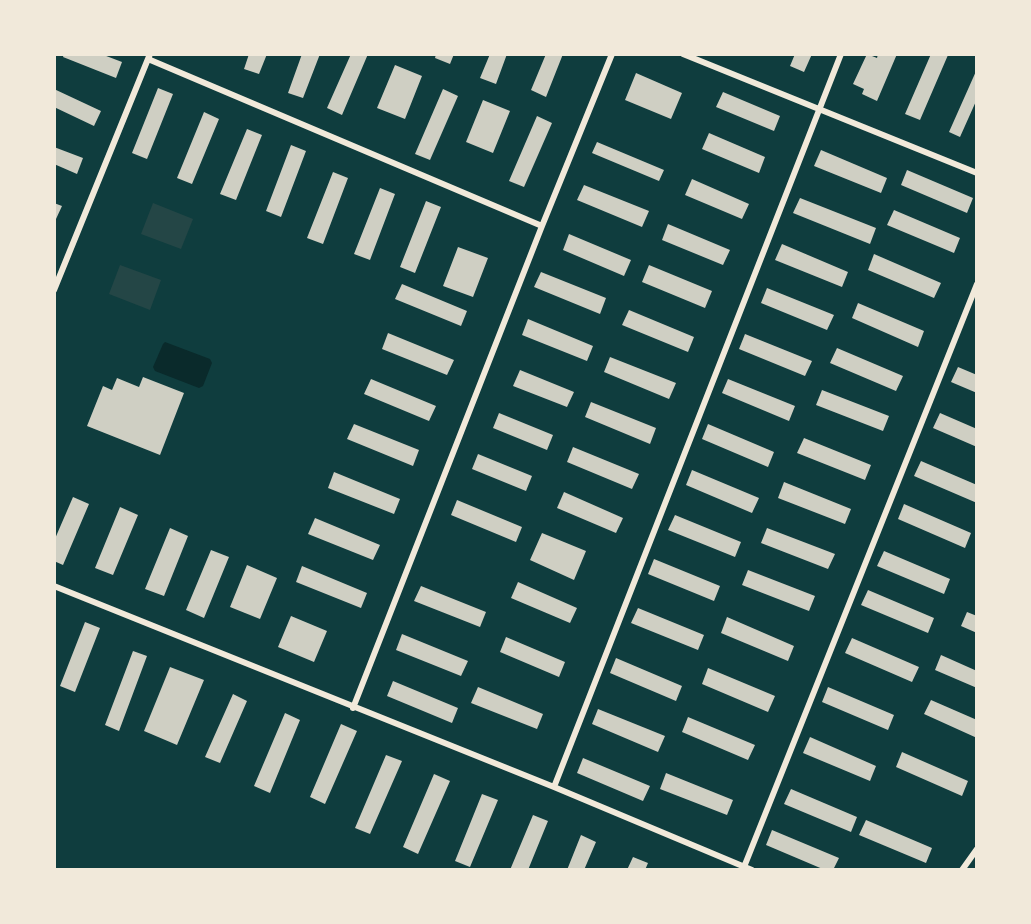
<!DOCTYPE html>
<html>
<head>
<meta charset="utf-8">
<style>
  body { margin:0 }
  #map { position:relative; width:1031px; height:924px; overflow:hidden; background:#0f3d3e; font-family:"Work Sans",sans-serif }
  canvas { display:block }
  .frame { position:absolute; inset:0; border:56px solid #f1e9da; pointer-events:none }
</style>
</head>
<body>
<div id="map">
<canvas width="1031" height="924"></canvas>
<div class="frame"></div>
</div>
<script>
const ctx = document.querySelector('canvas').getContext('2d');
ctx.lineJoin = 'round';
function paint(path, color) {
  ctx.fillStyle = color;
  ctx.fill(path, 'evenodd');
}
function trace(path, color, width, dash) {
  ctx.strokeStyle = color;
  ctx.lineWidth = width;
  ctx.lineCap = dash ? 'butt' : 'round';
  ctx.setLineDash(dash || []);
  ctx.stroke(path);
}
paint(new Path2D(`
  M153,203L193,219L181,249L141,234Z
  M120,265L161,280L150,310L109,294Z`), '#244646');
paint(new Path2D(`
  M165,342L210,359L212,363L203,386L199,388L155,371L153,367L163,344Z`), '#0a2a2b');
paint(new Path2D(`
  M64,54H101L122,62L116,78L63,57Z
  M249,54H267L259,74L244,69Z
  M302,54H320L303,98L288,93Z
  M351,54H368L342,115L327,108Z
  M436,54H454L450,64L435,58Z
  M490,54H507L496,84L480,78Z
  M546,54H563L546,97L531,90Z
  M795,54H812L804,72L790,66Z
  M867,54L877,58L878,54H897L877,101L862,94L864,89L853,84Z
  M931,54L948,55L920,120L905,114Z
  M395,65L422,76L405,119L377,108Z
  M977,69V99L960,137L949,132Z
  M636,73L682,93L671,119L625,100Z
  M158,88L173,94L147,159L132,153Z
  M54,89L101,111L94,126L54,107Z
  M443,89L458,96L430,160L415,154Z
  M723,92L780,116L774,131L716,107Z
  M483,100L510,111L493,153L466,142Z
  M204,112L219,119L192,184L177,178Z
  M537,116L552,123L524,187L509,181Z
  M247,129L262,135L236,200L220,194Z
  M709,133L765,157L759,173L702,149Z
  M597,142L664,170L659,181L592,153Z
  M291,145L306,151L281,217L266,211Z
  M54,147L83,158L77,174L54,164Z
  M821,150L887,178L881,193L814,166Z
  M907,170L973,198L967,213L901,185Z
  M333,172L348,178L323,244L307,238Z
  M692,179L749,204L742,219L685,195Z
  M584,185L649,211L642,227L577,200Z
  M380,188L395,194L370,260L354,254Z
  M800,198L876,228L870,244L793,213Z
  M426,201L441,207L415,273L400,267Z
  M54,203L62,206L56,219L54,218Z
  M894,210L960,238L954,253L887,225Z
  M668,224L730,250L723,265L662,240Z
  M569,234L631,260L624,276L563,250Z
  M782,244L848,272L842,287L775,260Z
  M458,247L488,258L473,297L443,286Z
  M874,254L941,283L934,298L868,270Z
  M649,265L712,291L705,308L642,282Z
  M541,272L606,298L600,314L534,287Z
  M402,284L467,311L461,326L395,299Z
  M767,288L834,315L827,330L761,303Z
  M858,303L924,331L918,347L852,318Z
  M629,310L694,337L688,352L622,325Z
  M528,319L593,346L587,361L522,335Z
  M388,333L454,360L447,375L382,349Z
  M745,334L812,361L805,376L739,349Z
  M837,348L903,376L896,391L830,363Z
  M610,357L676,383L669,399L604,372Z
  M958,367L977,375V393L951,382Z
  M520,370L574,392L567,407L513,386Z
  M143,377L184,393L160,455L87,426L103,386L112,390L117,378L139,387Z
  M371,379L436,406L429,421L364,394Z
  M728,379L795,406L789,421L722,393Z
  M822,390L889,416L883,431L816,405Z
  M591,402L656,428L650,444L585,417Z
  M499,413L553,435L547,450L493,428Z
  M940,413L977,429V447L933,428Z
  M354,424L419,450L413,466L347,439Z
  M708,424L774,452L768,467L702,439Z
  M804,438L871,465L865,480L797,453Z
  M573,447L639,474L632,489L567,462Z
  M478,454L532,476L526,491L472,469Z
  M921,461L977,485V503L914,476Z
  M692,470L759,498L752,513L686,485Z
  M334,472L400,499L394,514L328,488Z
  M784,482L851,509L845,524L778,498Z
  M564,492L623,518L616,533L557,508Z
  M73,497L89,504L63,565L54,561V541Z
  M457,500L522,527L516,542L451,515Z
  M904,504L971,533L965,548L898,519Z
  M120,507L138,515L113,575L95,568Z
  M675,515L741,542L735,557L668,530Z
  M315,518L380,545L373,560L308,534Z
  M170,528L188,536L164,596L145,589Z
  M767,528L835,554L828,569L761,543Z
  M542,533L586,551L574,580L530,560Z
  M211,550L229,557L204,618L186,610Z
  M884,551L950,579L944,594L877,566Z
  M654,559L720,586L714,601L648,574Z
  M247,565L277,578L260,619L230,607Z
  M302,566L367,593L361,608L296,582Z
  M748,570L815,596L809,611L742,585Z
  M518,582L577,608L570,623L511,598Z
  M421,586L486,612L480,627L414,601Z
  M868,590L934,618L928,633L861,605Z
  M638,608L704,635L698,650L631,623Z
  M967,612L977,616V633L961,626Z
  M291,616L327,631L314,662L278,647Z
  M727,617L794,646L788,661L721,633Z
  M85,622L100,628L75,692L60,686Z
  M402,634L468,661L461,676L396,650Z
  M506,637L565,662L559,677L500,652Z
  M852,638L919,667L912,682L845,653Z
  M133,651L147,656L119,731L105,725Z
  M941,655L977,671V688L935,670Z
  M616,658L682,686L676,701L610,673Z
  M170,667L204,680L177,745L144,731Z
  M708,668L775,696L768,712L702,684Z
  M393,681L458,708L452,723L387,696Z
  M478,687L543,714L537,729L471,703Z
  M828,687L894,715L888,730L822,702Z
  M233,694L247,701L220,763L205,757Z
  M931,700L977,720V738L924,714Z
  M598,709L665,736L658,752L592,724Z
  M285,713L300,720L270,793L254,786Z
  M688,717L755,745L748,760L682,732Z
  M341,724L357,731L325,804L310,797Z
  M810,737L876,766L870,781L803,753Z
  M902,752L968,781L962,796L896,767Z
  M386,755L402,761L370,834L355,828Z
  M583,758L650,786L643,801L577,773Z
  M666,773L733,800L727,815L660,789Z
  M434,774L450,781L418,854L403,847Z
  M791,789L857,817L851,832L784,804Z
  M482,794L498,800L470,867L455,861Z
  M533,815L548,821L528,870H510Z
  M866,820L932,848L926,863L859,835Z
  M772,830L839,858L833,870H825L766,845Z
  M581,835L596,842L584,870H567Z
  M633,857L648,863L645,870H627Z`), '#cfcfc3');
trace(new Path2D(`
  M683,54L977,173
  M148,59L542,226
  M54,290L150,54
  M54,586L554,787L752,870
  M353,708L542,226L612,54
  M554,787L841,54
  M744,867L977,284
  M962,870L977,849`), '#f1e9da', 6);
</script>
</body>
</html>
